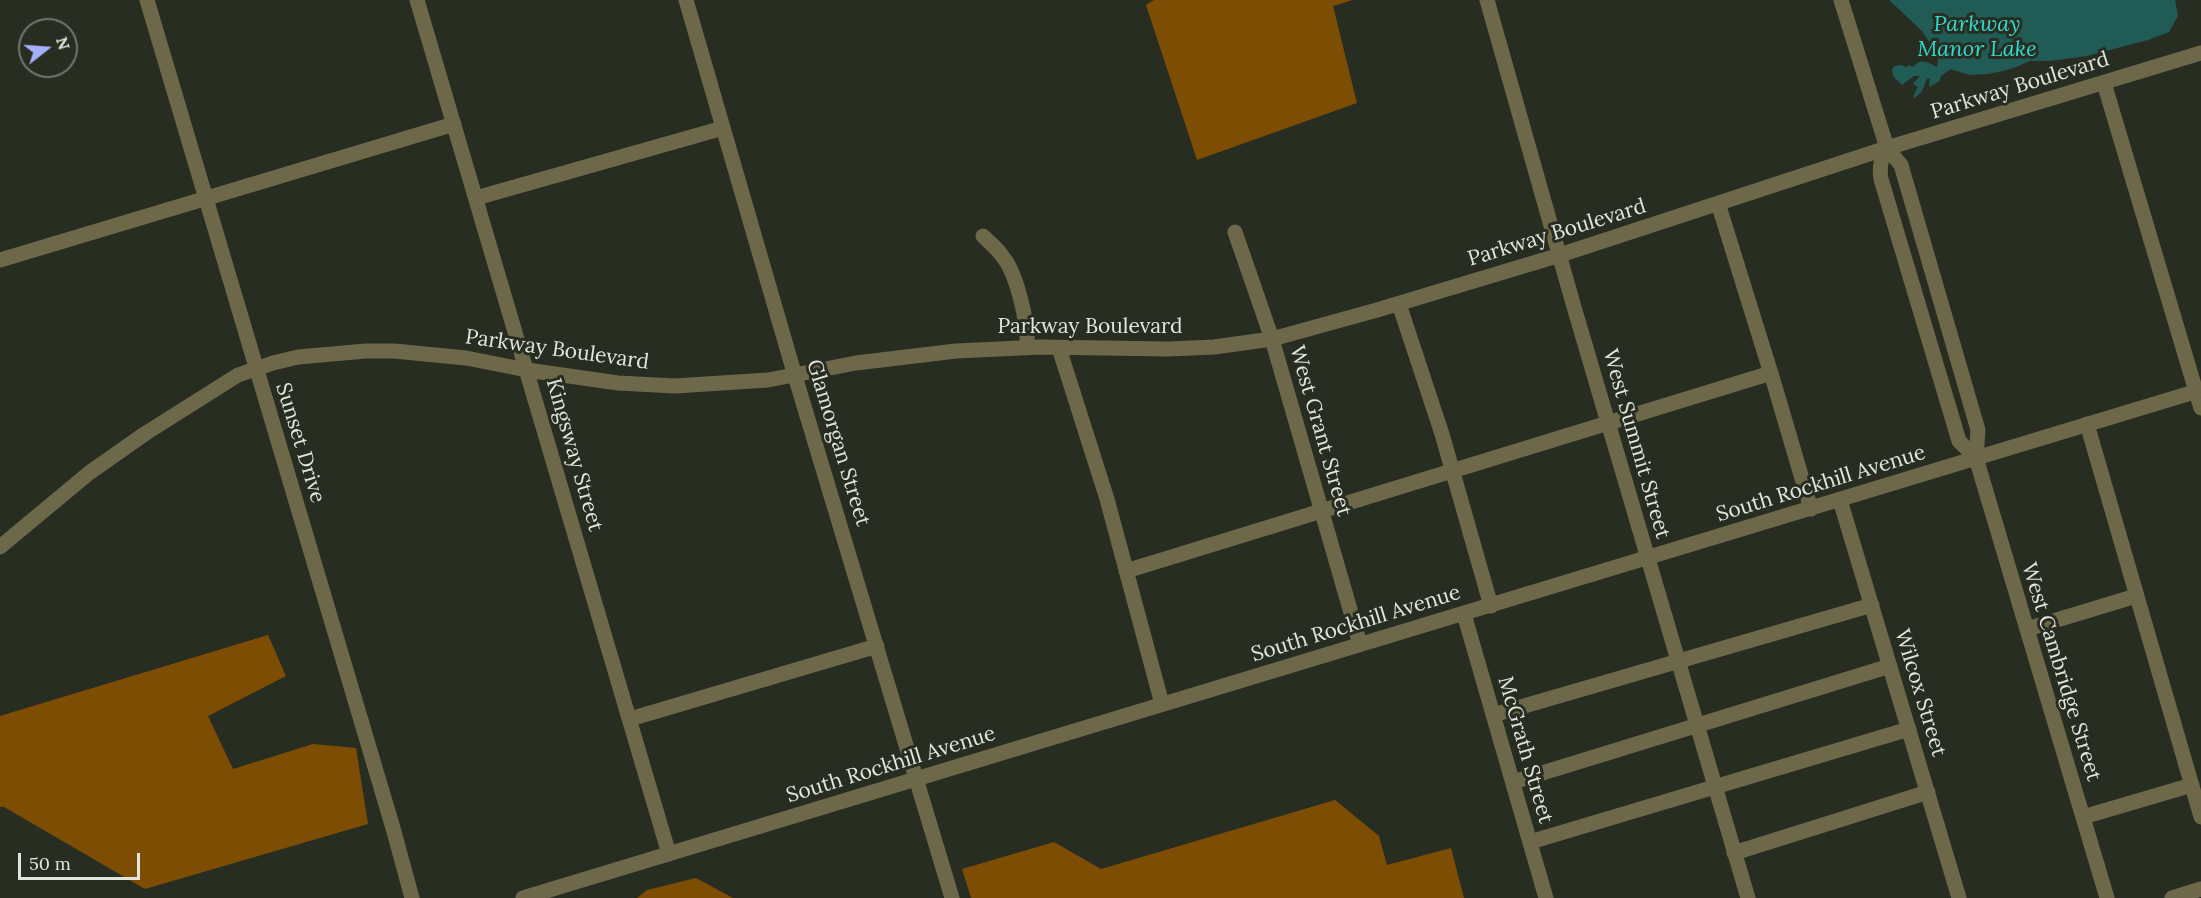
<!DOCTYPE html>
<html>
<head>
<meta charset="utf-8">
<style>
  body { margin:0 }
  #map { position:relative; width:2201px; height:898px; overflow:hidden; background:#282d22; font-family:Lora,serif }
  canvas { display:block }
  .north { position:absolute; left:18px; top:18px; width:60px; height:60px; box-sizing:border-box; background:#282d22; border:2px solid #72776d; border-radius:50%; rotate:73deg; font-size:16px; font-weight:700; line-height:24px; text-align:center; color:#e1e5dd }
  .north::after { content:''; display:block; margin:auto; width:21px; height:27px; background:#a6b1fc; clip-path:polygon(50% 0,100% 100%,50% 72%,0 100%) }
  .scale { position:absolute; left:18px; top:853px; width:122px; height:27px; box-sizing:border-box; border:3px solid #e1e5dd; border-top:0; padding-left:8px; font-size:18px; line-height:21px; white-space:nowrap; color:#e1e5dd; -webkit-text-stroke:4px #282d22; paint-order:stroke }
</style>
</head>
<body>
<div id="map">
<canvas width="2201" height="898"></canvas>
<div class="north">N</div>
<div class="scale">50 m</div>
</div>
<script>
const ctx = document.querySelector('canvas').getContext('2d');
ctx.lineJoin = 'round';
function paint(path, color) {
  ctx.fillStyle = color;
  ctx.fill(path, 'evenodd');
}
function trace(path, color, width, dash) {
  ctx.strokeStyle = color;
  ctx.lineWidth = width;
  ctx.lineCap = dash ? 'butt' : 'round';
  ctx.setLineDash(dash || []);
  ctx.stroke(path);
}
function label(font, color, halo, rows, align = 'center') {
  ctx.font = font + ' Lora,serif';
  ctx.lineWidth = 6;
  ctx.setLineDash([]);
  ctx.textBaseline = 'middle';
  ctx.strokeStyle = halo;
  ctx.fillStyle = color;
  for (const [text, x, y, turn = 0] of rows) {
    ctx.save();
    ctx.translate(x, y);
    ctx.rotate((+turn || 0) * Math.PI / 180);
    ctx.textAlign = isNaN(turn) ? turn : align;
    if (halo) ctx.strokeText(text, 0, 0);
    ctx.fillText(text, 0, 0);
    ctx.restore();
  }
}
paint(new Path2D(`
  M1154,0H1353L1333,6L1357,103L1197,160L1146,5Z
  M268,635L286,676L208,716L233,769L313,744L356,748L368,824L145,889L4,807H0V716Z
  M1335,800L1379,836L1387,865L1451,848L1464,898H971L962,869L1054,842L1101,869Z
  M696,878L733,898H637L647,890Z`), '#7d4d03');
paint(new Path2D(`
  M1889,0H2175L2178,16L2169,32L2148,40L2087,56L2050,61H2030L2011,69L1989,74L1969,75L1951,69L1941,76L1940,81L1929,87L1930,78L1927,79L1922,91L1915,98L1913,96L1918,87L1913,84L1920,76H1914L1902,85L1893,76L1892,69L1895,66L1902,65L1906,67L1909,65L1913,67C1921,57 1928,63 1937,67L1938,60L1935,51L1922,31Z`), '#215b56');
trace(new Path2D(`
  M147,0L393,828L412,898
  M417,0L669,854
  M686,0L795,376L952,898
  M1487,0L1574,307L1748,898
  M1841,0L1887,148L1901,165L1978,430L1976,458L2107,898
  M2104,83L2201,408
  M1887,148C1881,159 1879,167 1881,179L1959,441L1976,458
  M476,198L723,128
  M1718,203L1773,380L1811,509
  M1235,232L1272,339L1360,644
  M983,236C990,243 998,249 1003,257C1017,274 1029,326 1027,348
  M0,260L454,124
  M1399,304L1442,434L1491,606
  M1059,348L1107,499L1162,704
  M2087,424L2201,817
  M1840,500L1959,898
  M0,547L89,473L146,433L238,375L273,363L298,357L366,351H394L466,358L527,370L618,383L675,386L768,380L856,363L956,351L1041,347L1168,349L1214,347L1272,339L1377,310L1560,255L1887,148L2201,53
  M1126,571L1771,373
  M1464,614L1546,898
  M2027,629L2136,596
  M1493,715L1872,605
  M630,719L877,646
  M1513,782L1890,666
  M2083,817L2192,785
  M1530,842L1909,729
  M1734,853L1928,792
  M523,898L2201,390
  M2172,898L2201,889`), '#6e684a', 15);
label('21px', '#e1e5dd', '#282d22', [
  ["Parkway Boulevard",2020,86,-17],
  ["Parkway Boulevard",1557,233,-17],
  ["Parkway Boulevard",1090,327],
  ["Parkway Boulevard",557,350,8],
  ["West Grant Street",1320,431,74],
  ["Sunset Drive",300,443,73],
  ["Glamorgan Street",838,443,73],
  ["West Summit Street",1636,444,74],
  ["Kingsway Street",574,455,74],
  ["South Rockhill Avenue",1821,484,-17],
  ["South Rockhill Avenue",1356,624,-17],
  ["West Cambridge Street",2061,672,73],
  ["Wilcox Street",1920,693,73],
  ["McGrath Street",1525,750,74],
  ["South Rockhill Avenue",891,765,-17]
]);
label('italic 22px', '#33d9cd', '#282d22', [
  ["Parkway",1977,25],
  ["Manor Lake",1977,50]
]);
</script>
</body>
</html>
